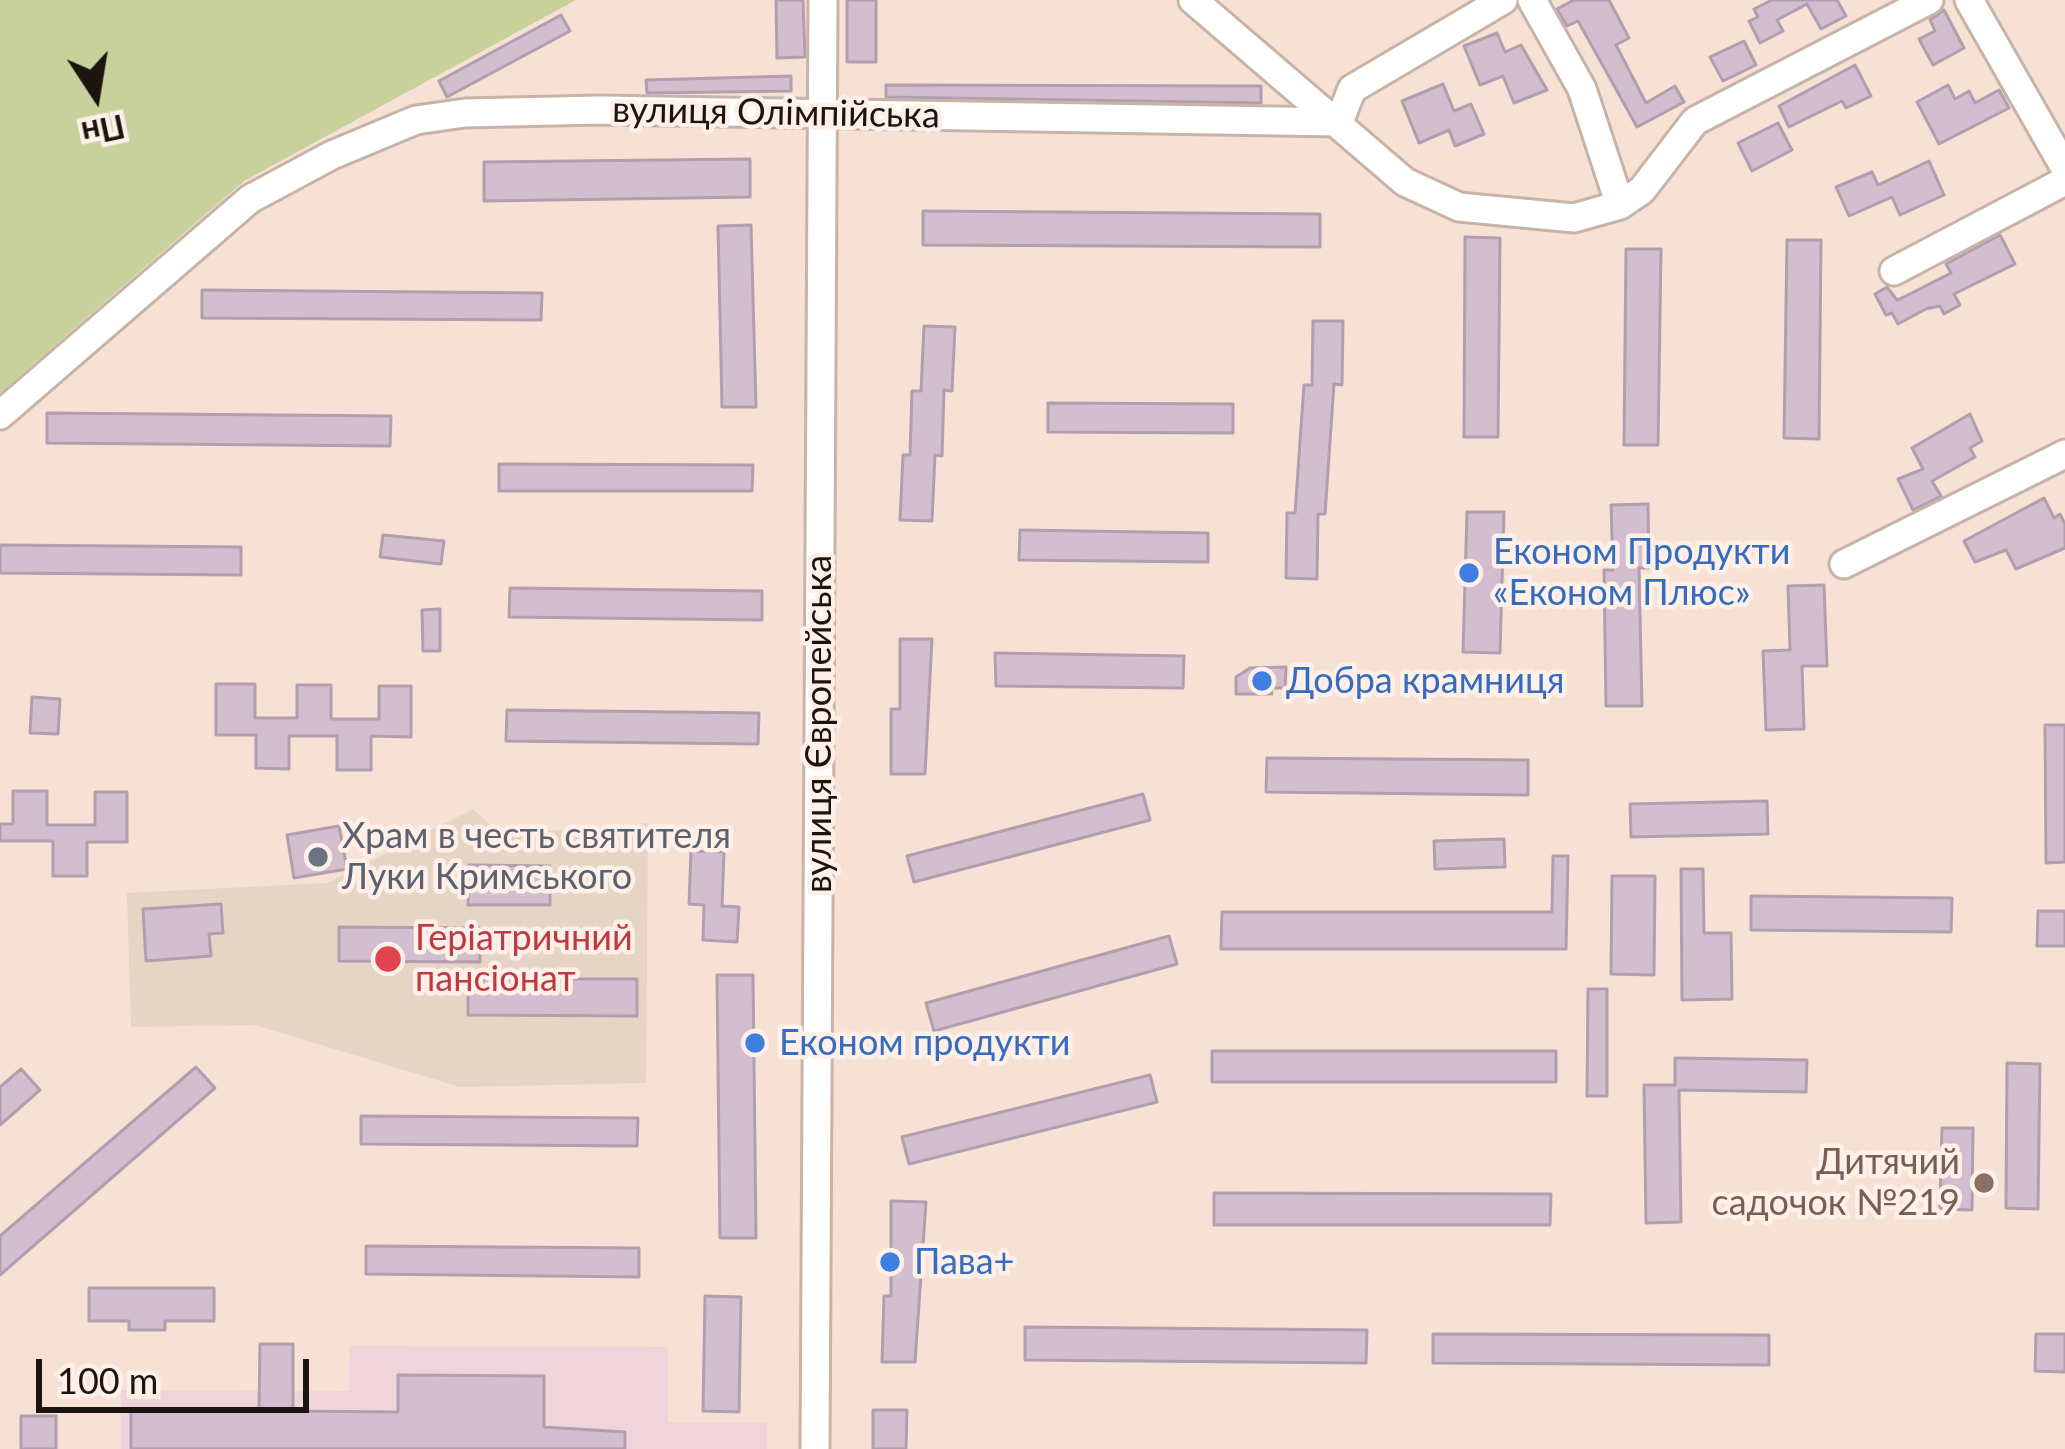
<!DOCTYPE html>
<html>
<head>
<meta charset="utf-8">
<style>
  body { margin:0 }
  #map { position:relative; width:2065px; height:1449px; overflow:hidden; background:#f7e1d4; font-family:Lato,sans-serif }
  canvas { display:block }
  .north { position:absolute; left:36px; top:36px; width:120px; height:120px; -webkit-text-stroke:9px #fef0e8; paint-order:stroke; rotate:168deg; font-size:33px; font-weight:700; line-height:48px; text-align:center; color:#1b140f }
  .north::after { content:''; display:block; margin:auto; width:42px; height:54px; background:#1b140f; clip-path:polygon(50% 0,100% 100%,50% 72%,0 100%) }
  .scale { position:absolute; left:36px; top:1359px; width:273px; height:54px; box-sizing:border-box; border:6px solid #1b140f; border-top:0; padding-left:15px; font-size:36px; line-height:42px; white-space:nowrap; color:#1b140f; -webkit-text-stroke:9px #fef0e8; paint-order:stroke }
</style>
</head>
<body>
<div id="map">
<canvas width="2065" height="1449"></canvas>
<div class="north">Пн</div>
<div class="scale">100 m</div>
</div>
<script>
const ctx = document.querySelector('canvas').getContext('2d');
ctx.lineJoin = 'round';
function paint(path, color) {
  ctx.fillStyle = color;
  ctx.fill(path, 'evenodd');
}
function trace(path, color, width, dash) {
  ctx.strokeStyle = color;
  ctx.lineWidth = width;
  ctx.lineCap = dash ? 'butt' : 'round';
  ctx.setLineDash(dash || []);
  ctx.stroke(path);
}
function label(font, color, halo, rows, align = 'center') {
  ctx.font = font + ' Lato,sans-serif';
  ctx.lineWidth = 9;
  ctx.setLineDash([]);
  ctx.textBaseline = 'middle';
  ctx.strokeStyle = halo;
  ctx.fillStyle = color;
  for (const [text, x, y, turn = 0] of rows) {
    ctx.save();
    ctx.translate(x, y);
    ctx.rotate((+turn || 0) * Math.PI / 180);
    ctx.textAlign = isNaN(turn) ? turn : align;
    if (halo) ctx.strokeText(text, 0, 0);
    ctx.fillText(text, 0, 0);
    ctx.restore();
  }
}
paint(new Path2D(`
  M350,1346L668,1347V1422H767V1449H121V1390L349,1391Z`), '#efd4d9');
paint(new Path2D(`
  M473,809L502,835L648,823L646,1083L460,1087L255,1025L131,1027L127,893L327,883Z`), '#e6d5c4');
paint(new Path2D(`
  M0,0H576L244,181L0,393Z`), '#c8d19c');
const building = new Path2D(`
  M776,0H803L805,57L777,58Z
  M847,0H876V62H847Z
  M1574,0H1609L1629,38L1616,45L1646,103L1675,86L1684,102L1637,127L1578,21L1567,26L1557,9Z
  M1772,0H1837L1846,16L1821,29L1807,4L1777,20L1783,31L1760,43L1749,21L1758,17L1754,9Z
  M1944,10L1964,48L1933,65L1919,39L1935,31L1930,20Z
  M561,15L570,31L447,97L439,81Z
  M1497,33L1505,52L1521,45L1547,90L1514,103L1503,76L1480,85L1464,46Z
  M1744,41L1756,65L1723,81L1710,57Z
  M1855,65L1871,96L1846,108L1842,101L1789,127L1779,106Z
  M791,76V91L647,93L646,80Z
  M1443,84L1454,111L1471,104L1484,134L1455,146L1449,130L1419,143L1402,101Z
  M886,85L1261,86V103L886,97Z
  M1948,85L1955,99L1969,91L1975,103L1999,90L2009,108L1939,144L1917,102Z
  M1778,123L1792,150L1752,171L1738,143Z
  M750,159V197L484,201V162Z
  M1929,161L1944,195L1900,215L1892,197L1849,216L1836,187L1872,172L1878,185Z
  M923,211L1320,214V247L923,245Z
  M751,225L756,407H722L718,226Z
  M2000,235L2015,264L1954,294L1960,305L1944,314L1940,306L1926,309L1898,324L1892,313L1886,315L1875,294L1887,287L1897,300L1904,297L1951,273L1946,264Z
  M1465,237L1500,238L1498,437H1464Z
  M1787,240H1821L1819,439L1784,438Z
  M1626,249H1661L1658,445H1624Z
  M202,290L542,293L541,320L202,318Z
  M1313,321H1343L1342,385L1334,384L1325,514H1318L1317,579L1286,578L1287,513H1295L1304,385H1312Z
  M924,326L955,327L952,391L944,390L942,456L935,455L932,521L900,520L903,455H910L912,391H921Z
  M1048,403L1233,404V433L1048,432Z
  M47,413L391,416L390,446L47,443Z
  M1970,414L1982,441L1970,448L1975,457L1932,481L1941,496L1913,510L1898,479L1923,469L1912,448Z
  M499,464L753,465L752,491H499Z
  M2044,498L2054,518L2060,514L2065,524V548L2016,569L2006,550L1975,562L1964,541Z
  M1648,504L1649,568H1639L1642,706H1606L1604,570H1613L1611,505Z
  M1467,512H1504L1500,653L1463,652Z
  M1020,530L1208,533V562L1019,560Z
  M383,535L444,541L441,564L380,557Z
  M0,545L241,547V575L0,573Z
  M1824,585L1827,666H1802L1804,729L1766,730L1763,651L1790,650L1788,586Z
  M510,588L762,591V620L509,617Z
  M440,609V651H423L422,610Z
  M900,639H932L925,774H891V709H900Z
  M995,653L1184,656L1183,688L996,686Z
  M1286,667L1285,688H1271L1272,694H1236V677L1250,668Z
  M216,684H255V718H297V685H331V719H379V686H411V737L371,736V770H337V736H289V769L256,768V735H216Z
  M32,697L60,699L58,734L30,733Z
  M507,710L759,713L758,744L506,741Z
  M2045,725H2065V862L2046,863Z
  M1267,758L1528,760V795L1266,792Z
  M13,791H47V825H95V792H127V842H87V876H53V841H0V824H13Z
  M1143,794L1150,820L914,882L907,856Z
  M1767,801L1768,834L1631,837L1630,804Z
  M339,826L347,869L294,878L287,835Z
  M1504,839L1505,867L1435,869L1434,841Z
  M691,851L724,852L722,906L739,907L737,942L703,940L704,905L689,904Z
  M1553,856H1568L1566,949H1221L1222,912H1552Z
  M469,865L550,866V905H468Z
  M1681,869H1703L1704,933H1731L1732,999L1682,1000Z
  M1612,876H1655L1654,975L1611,974Z
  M1751,896L1952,898L1951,932L1751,930Z
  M221,904L223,933L209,934L211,956L146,961L143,909Z
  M2038,911H2065V946H2037Z
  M339,927L480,928V962L339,961Z
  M1169,936L1177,964L934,1031L926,1003Z
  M717,975H753L756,1238H720Z
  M468,979H637V1016L468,1015Z
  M1588,989H1607V1096H1587Z
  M1212,1051H1556V1082H1212Z
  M1675,1058L1807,1060L1806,1092L1679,1090L1681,1222L1646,1223L1644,1085H1675Z
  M2007,1063L2040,1064L2038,1209L2006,1208Z
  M196,1067L215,1088L0,1275V1236Z
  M21,1069L40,1090L0,1125V1087Z
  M1150,1075L1157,1102L909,1164L902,1137Z
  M361,1116L638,1118L637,1146L361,1144Z
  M1942,1128H1973L1972,1210L1940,1209Z
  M1214,1193L1551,1194L1550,1225H1214Z
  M891,1201L926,1202L915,1362H882L884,1296H891Z
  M366,1246L639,1248V1277L366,1274Z
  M89,1288H214V1321H165V1330H129V1321H89Z
  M705,1296L741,1297L739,1412L703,1411Z
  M1025,1327L1367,1330L1366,1363L1025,1360Z
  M1433,1334L1769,1335V1365L1433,1363Z
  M2036,1334H2065V1372L2035,1371Z
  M260,1344H293V1411L398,1412V1375L544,1376V1427L625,1432V1449H131V1410L259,1411Z
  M873,1410H907L906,1449H873Z
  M21,1416H56V1449H21Z`);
paint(building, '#d2bece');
trace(building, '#b19eae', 3);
const minor = new Path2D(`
  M1193,0L1405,182L1459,207L1574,218L1620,205L1642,190L1695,121L1929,0
  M1532,0L1582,89L1620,205
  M1969,0L2065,168
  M1339,122L1352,89L1503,0
  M1894,271L2065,181
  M0,415L250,199L332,155L416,120L465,113L600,110L1339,122
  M1844,564L2065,454
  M815,1449L823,0`);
trace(minor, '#c8b3a7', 33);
trace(minor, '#fff', 27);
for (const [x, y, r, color] of [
  [1469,573,12,"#3f7fe0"],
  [1262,681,12,"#3f7fe0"],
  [318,857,12,"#6b7280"],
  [388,959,15,"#e0444e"],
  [755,1043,12,"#3f7fe0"],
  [1984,1183,12,"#8d6e63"],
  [890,1262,12,"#3f7fe0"]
]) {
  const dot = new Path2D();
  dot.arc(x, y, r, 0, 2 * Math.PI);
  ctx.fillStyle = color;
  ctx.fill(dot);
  trace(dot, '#fef0e8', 4.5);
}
label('36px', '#1b140f', '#fef0e8', [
  ["вулиця Олімпійська",776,113,1],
  ["вулиця Європейська",819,724,-90]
]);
label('36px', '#366cbe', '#fef0e8', [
  ["Економ Продукти",1493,552],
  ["«Економ Плюс»",1493,593],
  ["Добра крамниця",1286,681],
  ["Економ продукти",779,1043],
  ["Пава+",914,1262]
], 'left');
label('36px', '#5b616d', '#fef0e8', [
  ["Храм в честь святителя",342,836],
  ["Луки Кримського",342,877]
], 'left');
label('36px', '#be3a42', '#fef0e8', [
  ["Геріатричний",415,938],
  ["пансіонат",415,979]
], 'left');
label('36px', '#785e54', '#fef0e8', [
  ["Дитячий",1960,1162],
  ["садочок №219",1960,1203]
], 'right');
</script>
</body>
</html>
